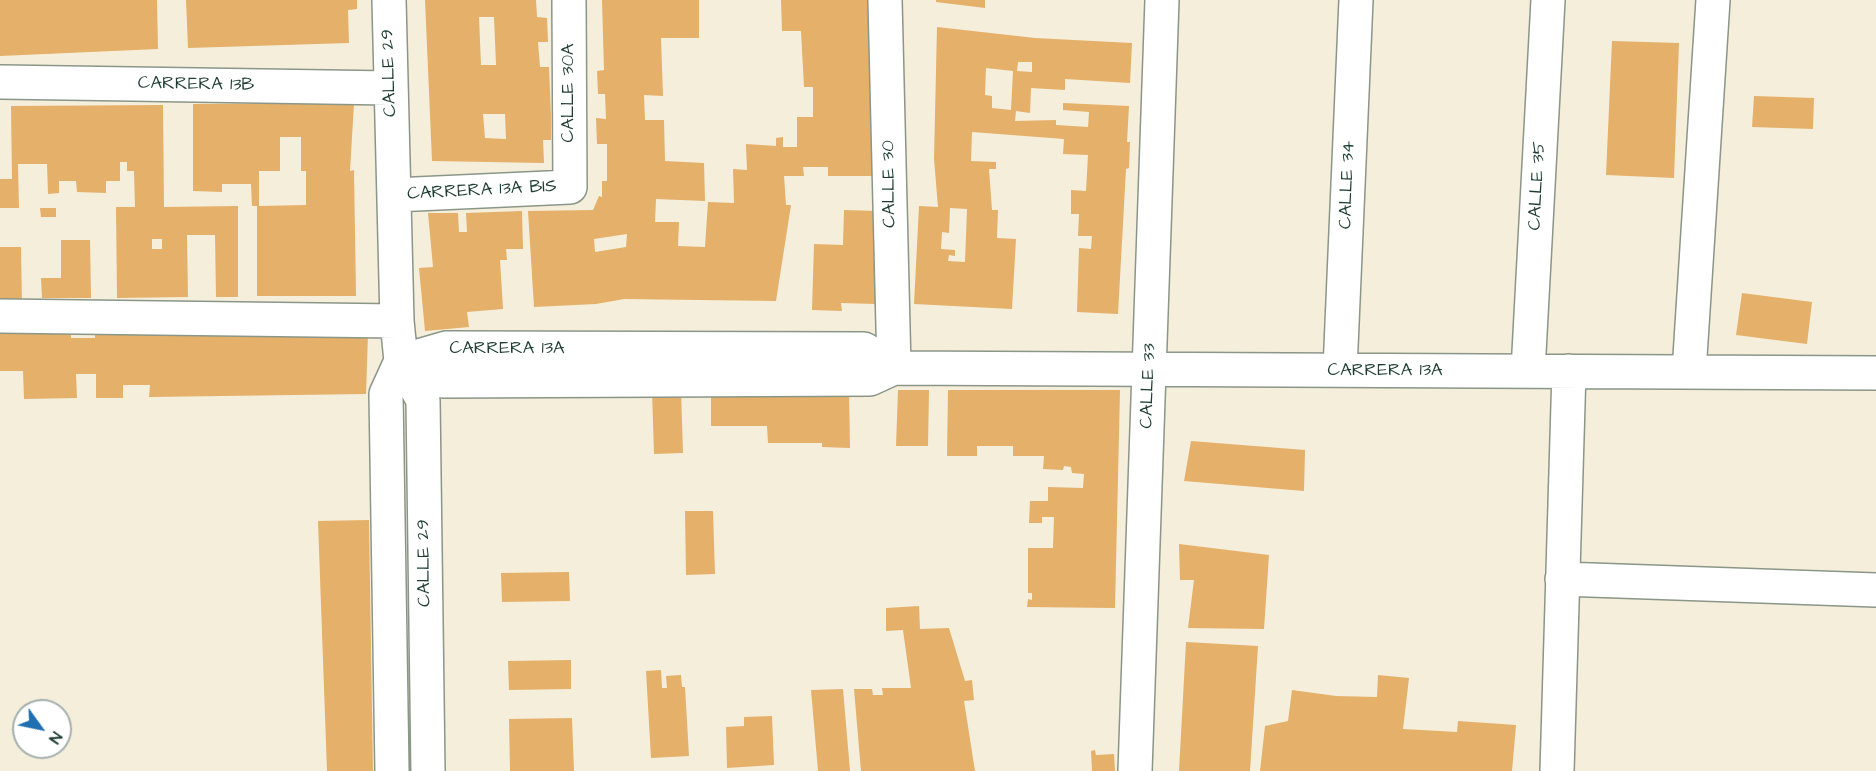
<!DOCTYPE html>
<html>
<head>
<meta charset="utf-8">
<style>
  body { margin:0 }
  #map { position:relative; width:1876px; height:771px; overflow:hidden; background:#f5eedb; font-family:"Architects Daughter",sans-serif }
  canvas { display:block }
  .north { position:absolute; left:12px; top:699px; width:60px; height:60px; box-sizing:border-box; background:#fff; border:2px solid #a5b1ae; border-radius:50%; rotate:123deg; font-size:16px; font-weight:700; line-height:24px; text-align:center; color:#1f3d34 }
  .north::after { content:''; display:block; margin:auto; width:21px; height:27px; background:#1f6fb2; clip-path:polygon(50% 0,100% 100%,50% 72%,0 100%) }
</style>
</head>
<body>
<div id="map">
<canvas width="1876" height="771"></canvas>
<div class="north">N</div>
</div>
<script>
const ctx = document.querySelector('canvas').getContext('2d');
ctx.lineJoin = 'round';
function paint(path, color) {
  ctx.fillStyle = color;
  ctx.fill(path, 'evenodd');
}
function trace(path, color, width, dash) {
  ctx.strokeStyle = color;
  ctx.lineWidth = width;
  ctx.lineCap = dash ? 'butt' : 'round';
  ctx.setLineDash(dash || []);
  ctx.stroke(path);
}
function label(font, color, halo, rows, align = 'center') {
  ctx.font = font + ' "Architects Daughter",sans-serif';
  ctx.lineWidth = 6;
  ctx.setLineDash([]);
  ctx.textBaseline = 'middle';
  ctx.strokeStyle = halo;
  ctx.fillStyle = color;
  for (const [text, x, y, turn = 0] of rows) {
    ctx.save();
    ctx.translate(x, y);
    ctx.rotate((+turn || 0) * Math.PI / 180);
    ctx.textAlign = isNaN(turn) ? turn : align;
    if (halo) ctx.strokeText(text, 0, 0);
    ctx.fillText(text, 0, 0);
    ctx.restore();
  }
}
paint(new Path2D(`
  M0,0H157L158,49L0,56Z
  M186,0H357V9L348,10L349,43L188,48Z
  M425,0H536L537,17L547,18L548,42H538L540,67H549L551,116V140H543L544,163L432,161ZM479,17H494L496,65H481ZM483,114H505L506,139L485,138Z
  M602,0H699V38H661L663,96L644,95L645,120H664L665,161L704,163L705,201L656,199L655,222H679L678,246L705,247L708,202L734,203L733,169L747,170L746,144L776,146V138L783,137V147H797V117H813V87H804L801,31H782L781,0H868L877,176H828V167H803L804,176H784L786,205H791L776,301L624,299L596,304L534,307L528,211L593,210L599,196L602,197V181H607V144H597L596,118L606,119L605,94H598L597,71L604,70ZM627,234L626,247L595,252L594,239Z
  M936,0H985V8L936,2Z
  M937,27L1035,38L1132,43L1130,83L1065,79V90L1031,88L1030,113L1016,111L1015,121L1056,120V125L1088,127L1089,112L1063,110V103L1129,106L1127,142H1130L1129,168L1126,169L1118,314L1077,312L1079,248L1091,249L1092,236H1078L1079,214H1071V190L1086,191L1088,155L1063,154L1064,139L972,132L971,161L996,162V169H989L992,210H998L997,238L1016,239L1012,309L914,304L919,206L938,207L934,159ZM1018,62H1032V72L1017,71ZM986,68L1013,71L1011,110L992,108V96L985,95ZM950,208L967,209L965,262L948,261L949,255L955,256V250L941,249L942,232L949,233Z
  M1612,41L1679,43L1674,178L1606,175Z
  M1754,96L1814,98L1813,129L1752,127Z
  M354,103L350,171L354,170L356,296H257V206H252L251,184H222V192L193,191V104ZM280,137H301V171H306V205L259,206V171H280Z
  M163,105L164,207L238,206V297H216L215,235H187L188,297L117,298L116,207H135L134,171H127V162H120V181H106V193L77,192L76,181H59V193L48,194L47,164H18L19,208H0V179H12L11,106ZM152,239H162V249H152Z
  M40,208H56V217H41Z
  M844,210L878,211L876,304L841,303L842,311L812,310L814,244L843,245Z
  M522,211L523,249H506L507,260H500L503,309L467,312L469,327L425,331L419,268L433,267L428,213H458L459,232H467L466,213Z
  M61,240H90L91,298H42L41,278H61Z
  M0,247H21L22,305H0Z
  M1742,293L1812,302L1807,344L1736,335Z
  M71,326V338H95V331L368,334L366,394L149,397L150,385H123V398H96V374H76L77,398L24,399L23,371H0V331Z
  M711,389L849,390L850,448L822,447V443H768L767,426H711Z
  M681,390L683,453L654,454L652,391Z
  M898,390H929L928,446H896Z
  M948,390H1120L1115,608L1027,607L1028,599L1032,600V593H1028V548H1053L1054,517H1042V523H1029L1030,501H1048V487L1083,488L1084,474L1072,473L1071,467L1064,466L1063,470L1043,469L1044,456H1013V446H977V456H947Z
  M1191,441L1305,450L1304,491L1184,481Z
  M685,511H713L715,574L686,575Z
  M369,520L373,771H327L318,521Z
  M1179,544L1269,555L1264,629L1188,628L1194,580H1180Z
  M569,572L570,601L502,602L501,573Z
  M919,606L920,629L949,628L965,681L972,680L974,700L964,701L975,771H861L854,689H872L873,695H883L882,688H911L903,630L886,631V608Z
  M1186,642L1258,646L1250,771H1179Z
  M571,660V689L509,690L508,661Z
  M661,670L662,688H667L666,676L681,675L682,687H685L689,756L651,758L646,671Z
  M1378,675L1409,678L1403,729L1457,732L1458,721L1516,725L1512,771H1260L1265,726L1288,721L1292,690L1336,696L1377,697Z
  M843,689L850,771H818L811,690Z
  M772,716L774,765L727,768L726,727L744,726V717Z
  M572,718L574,771H510L509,719Z
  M1095,750L1096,755L1114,754L1115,771H1092L1091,751Z`), '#e5b069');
const minor = new Path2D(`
  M389,0L397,321L401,361L423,400L428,771
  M885,0L894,368
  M2,82L391,88
  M394,195L570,187L569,0
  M0,316L397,321
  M894,368L864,349L446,348L401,361L443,381L870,379L894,368L1876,373
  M1340,370L1356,0
  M1528,371L1548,0
  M1689,372L1713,0
  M1562,579L1876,590
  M392,771L386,394L401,361
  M1135,771L1162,0
  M1557,771L1569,371`);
trace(minor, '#8a9688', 36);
trace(minor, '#fff', 33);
label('18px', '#1f3d34', '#fff', [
  ["CALLE 29",390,73,-92],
  ["CARRERA 13B",196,85,1],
  ["CALLE 30A",569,93,-90],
  ["CALLE 30",890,184,-91],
  ["CALLE 34",1348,185,-88],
  ["CALLE 35",1538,186,-87],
  ["CARRERA 13A BIS",482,191,-3],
  ["CARRERA 13A",507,349],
  ["CARRERA 13A",1385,371],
  ["CALLE 33",1149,386,-88],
  ["CALLE 29",425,563,-91]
]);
</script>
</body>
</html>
